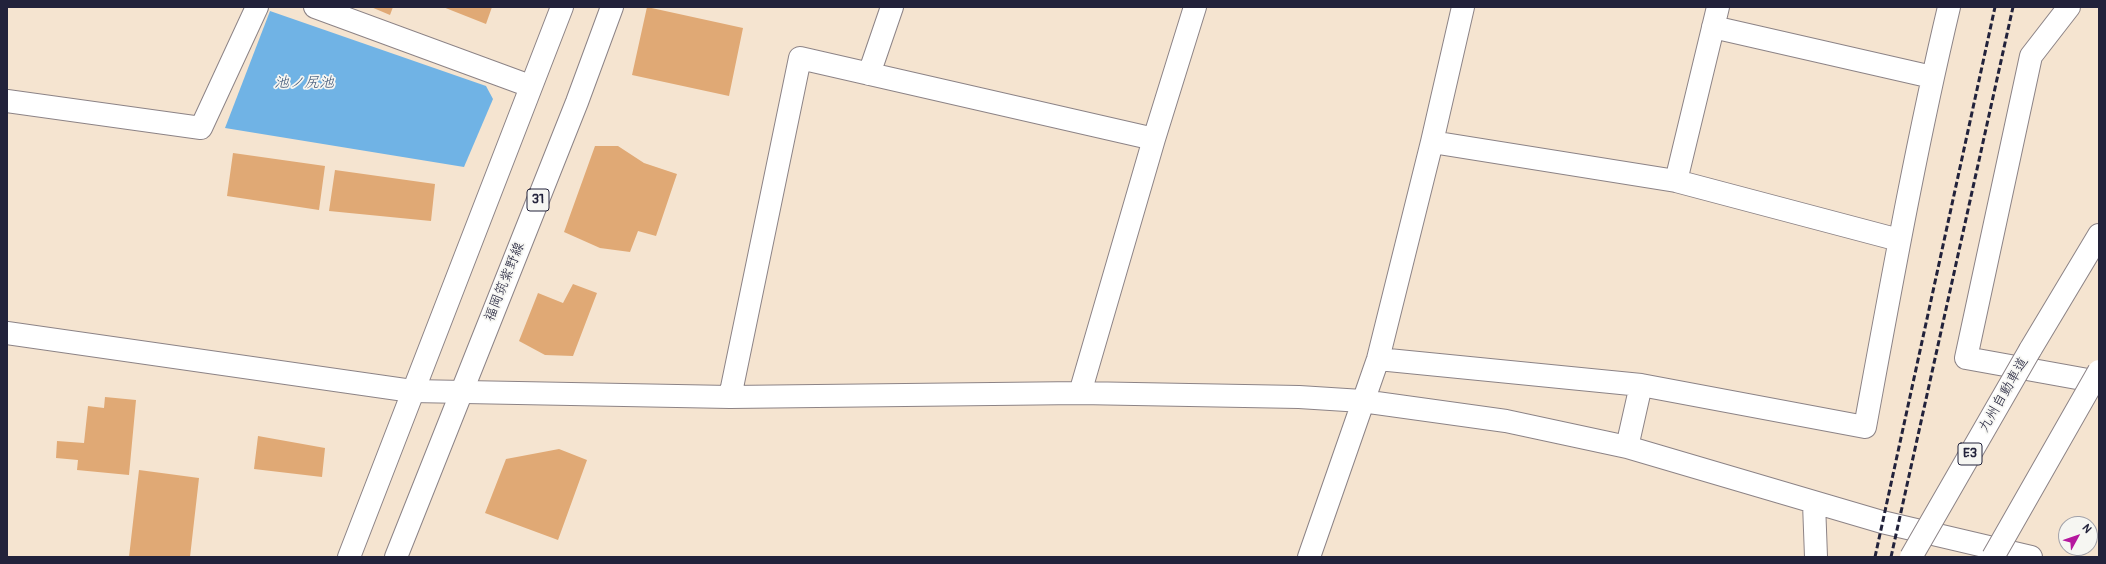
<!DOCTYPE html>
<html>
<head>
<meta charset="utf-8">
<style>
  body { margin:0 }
  #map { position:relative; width:2106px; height:564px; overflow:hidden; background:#f5e4d0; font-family:Pangolin,sans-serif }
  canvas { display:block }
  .frame { position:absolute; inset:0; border:8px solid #22223b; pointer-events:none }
  .north { position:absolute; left:2058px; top:516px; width:40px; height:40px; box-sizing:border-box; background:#f6f6f2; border:1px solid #a1a1a9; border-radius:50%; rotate:50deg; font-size:11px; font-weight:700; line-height:16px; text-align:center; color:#22223b }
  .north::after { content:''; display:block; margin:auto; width:14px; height:18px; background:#b5179e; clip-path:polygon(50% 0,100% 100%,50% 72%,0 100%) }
</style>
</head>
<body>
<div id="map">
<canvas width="2106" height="564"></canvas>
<div class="frame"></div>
<div class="north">N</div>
</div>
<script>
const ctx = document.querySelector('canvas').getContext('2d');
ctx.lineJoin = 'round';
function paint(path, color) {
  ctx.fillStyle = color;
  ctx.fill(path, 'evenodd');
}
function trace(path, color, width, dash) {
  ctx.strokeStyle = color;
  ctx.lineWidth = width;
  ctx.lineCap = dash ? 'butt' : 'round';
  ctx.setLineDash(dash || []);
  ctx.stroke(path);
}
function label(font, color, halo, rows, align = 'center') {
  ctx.font = font + ' Pangolin,"Klee One",sans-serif';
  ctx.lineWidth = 3.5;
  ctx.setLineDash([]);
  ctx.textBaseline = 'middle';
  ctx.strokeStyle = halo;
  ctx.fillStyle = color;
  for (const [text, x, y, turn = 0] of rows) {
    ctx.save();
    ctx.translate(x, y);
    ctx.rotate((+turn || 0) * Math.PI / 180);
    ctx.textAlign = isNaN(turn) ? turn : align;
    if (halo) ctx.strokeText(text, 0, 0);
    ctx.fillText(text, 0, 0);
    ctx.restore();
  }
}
paint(new Path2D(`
  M270,11L486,86L493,99L464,167L225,128Z`), '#70b3e5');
paint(new Path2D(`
  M371,7H393L390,15Z
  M443,7H492L486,24Z
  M647,7L743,28L729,96L632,75Z
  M595,146H618L644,163L677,174L656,236L638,231L630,252L600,248L564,232Z
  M233,153L325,166L319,210L227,196Z
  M335,170L435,184L431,221L329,211Z
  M573,284L597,293L573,356L545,355L519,341L538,293L563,303Z
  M105,397L136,400L129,475L77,470L78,460L56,458L57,441L84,443L88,406L104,408Z
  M258,436L325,448L322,477L254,469Z
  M559,449L587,460L558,540L485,513L506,459Z
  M139,470L199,478L190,557H129Z`), '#e0a975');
const minor = new Path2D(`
  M315,7L530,86
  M2069,7L2031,56L1966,358L2099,382
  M1713,27L1932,77
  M869,74L892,7
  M7,101L201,128L257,7
  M1432,142L1676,181L1899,240
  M1676,181L1718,7
  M7,333L412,391L730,397L1080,393L1299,397L1362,401L1506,421L1627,447L1882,522L2031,557
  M1378,359L1641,385L1865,427C1891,286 1916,146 1949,7
  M1080,393L1154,139L1195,7
  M730,397L800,58L1154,139
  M1627,447L1641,385
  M1814,503L1816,557
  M1309,557L1378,359L1432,142L1463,7`);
const major = new Path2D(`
  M349,557L562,7
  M396,557L577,102L612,7`);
const highway = new Path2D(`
  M2030,350L2099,235`);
trace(minor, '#8c8386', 24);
trace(major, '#8c8386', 24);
trace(highway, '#8c8386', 24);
trace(minor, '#fff', 22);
trace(major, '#fff', 22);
trace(highway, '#fff', 22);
trace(new Path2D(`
  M1875,557L1995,7
  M1891,557L2013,7`), '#22223b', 3, [6, 3]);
const highwayBridge = new Path2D(`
  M1911,557L2030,350
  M1993,557L2099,371`);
trace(highwayBridge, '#8c8386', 24, []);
trace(highwayBridge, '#fff', 22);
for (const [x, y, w] of [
  [538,200,22],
  [1970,454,24]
]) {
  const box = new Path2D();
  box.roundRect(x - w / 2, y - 11, w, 22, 3);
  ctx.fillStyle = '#f6f6f2';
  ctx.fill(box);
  trace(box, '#22223b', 1);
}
label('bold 13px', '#22223b', null, [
  ["31",538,200],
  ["E3",1970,454]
]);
label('14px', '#22223b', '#f6f6f2', [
  ["福岡筑紫野線",505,282,-68],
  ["九州自動車道",2004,395,-60]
]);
label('italic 15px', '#3d5576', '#f6f6f2', [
  ["池ノ尻池",304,83]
]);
</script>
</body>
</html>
